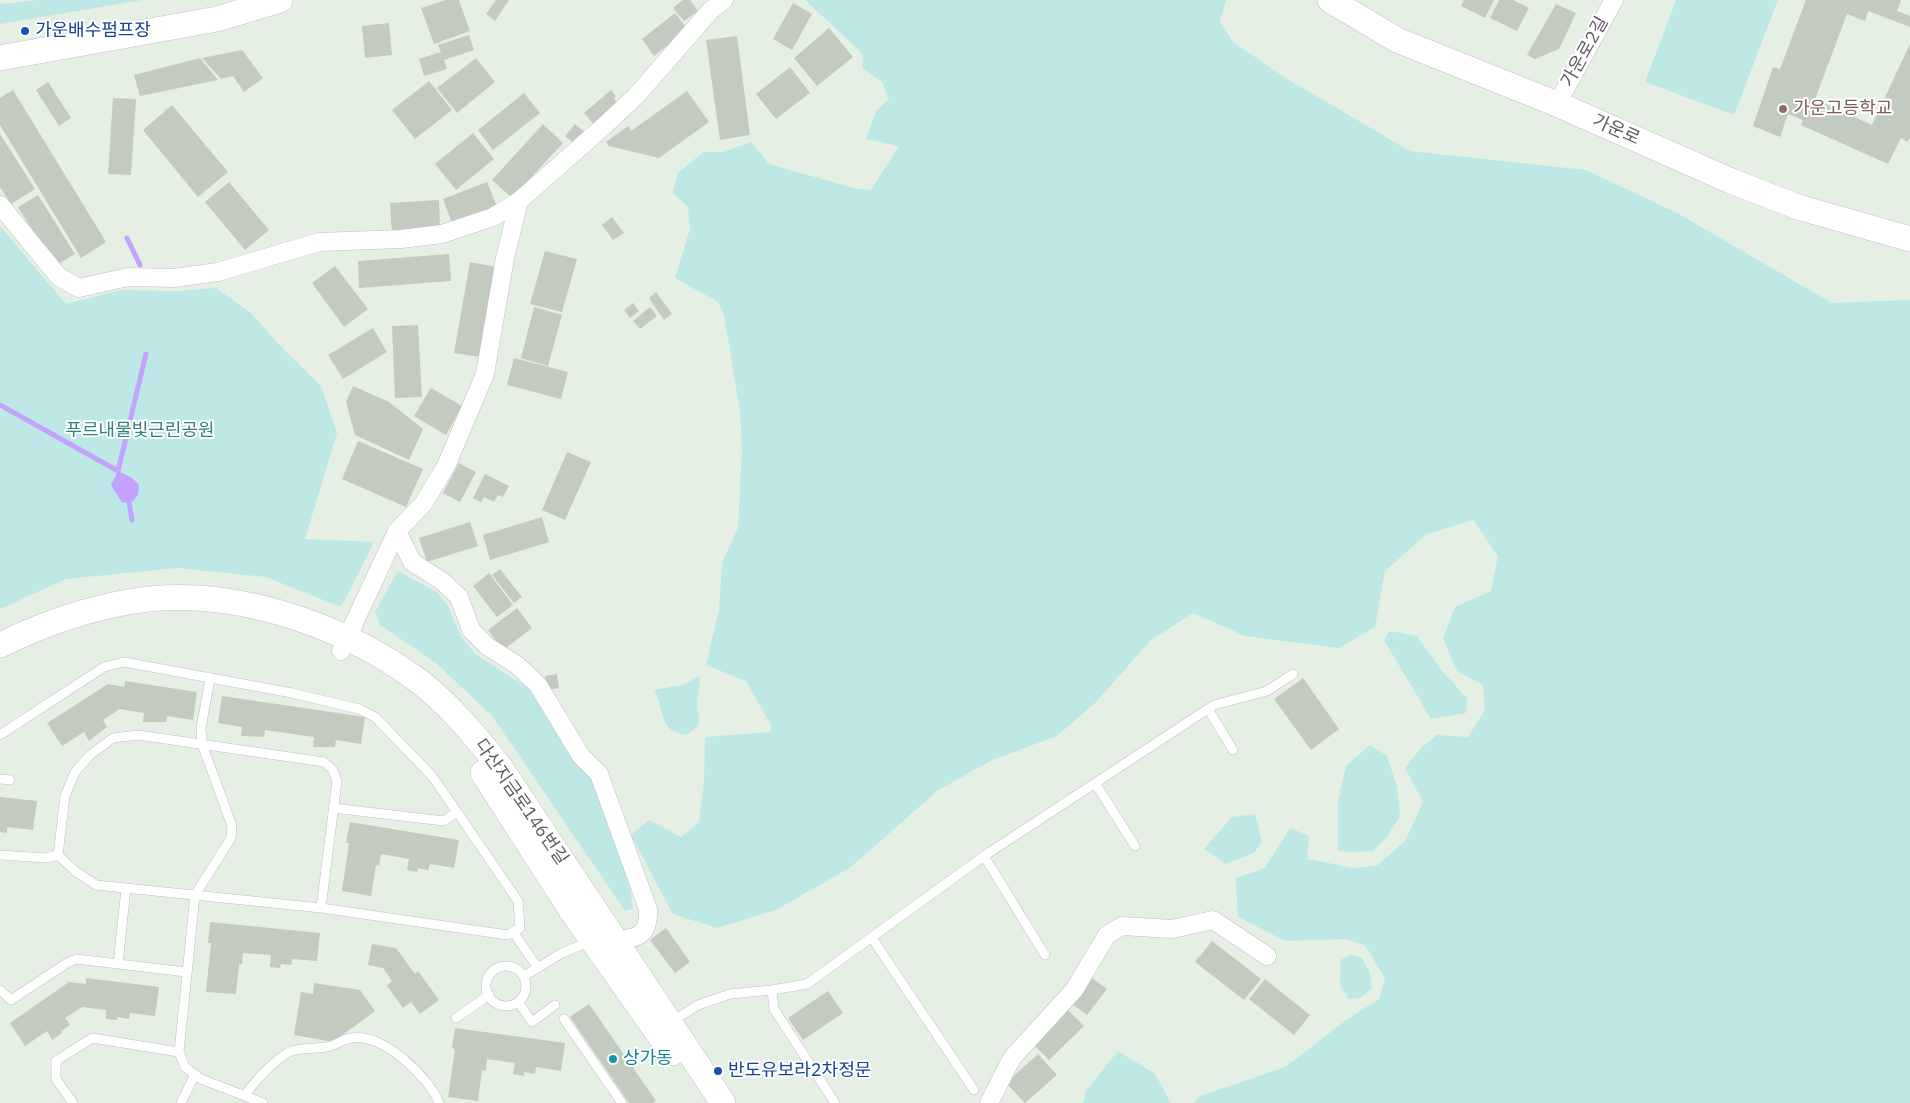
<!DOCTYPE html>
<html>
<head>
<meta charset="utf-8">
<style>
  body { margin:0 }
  canvas { display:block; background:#e6efe3 }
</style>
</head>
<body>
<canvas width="1910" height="1103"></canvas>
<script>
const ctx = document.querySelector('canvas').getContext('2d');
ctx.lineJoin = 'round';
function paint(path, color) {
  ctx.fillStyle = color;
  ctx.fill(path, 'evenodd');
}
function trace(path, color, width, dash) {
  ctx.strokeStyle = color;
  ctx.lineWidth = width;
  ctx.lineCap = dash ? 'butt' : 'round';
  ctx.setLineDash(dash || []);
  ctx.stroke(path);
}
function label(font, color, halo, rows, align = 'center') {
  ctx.font = font + ' "IBM Plex Sans","Noto Sans KR",sans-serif';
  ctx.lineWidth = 4;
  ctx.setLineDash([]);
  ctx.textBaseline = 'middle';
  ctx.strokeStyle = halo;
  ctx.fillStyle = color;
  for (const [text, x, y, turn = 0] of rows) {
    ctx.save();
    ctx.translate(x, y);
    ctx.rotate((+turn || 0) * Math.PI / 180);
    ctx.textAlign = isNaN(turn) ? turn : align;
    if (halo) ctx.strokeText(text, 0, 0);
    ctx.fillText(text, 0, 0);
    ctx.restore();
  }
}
paint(new Path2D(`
  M38,0H142L0,24V4Z
  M805,0H1226L1220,22L1233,42L1287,79L1410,151L1586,170L1679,214L1832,303L1910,300V1103H1194L1200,1096L1285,1067L1345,1021L1379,999L1385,978L1365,945L1345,939L1285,941L1238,917L1236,878L1265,868L1290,828L1309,836L1307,859L1354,868L1378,865L1405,841L1423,802L1405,768L1421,748L1437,735L1468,737L1485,710L1483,685L1457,671L1443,638L1455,607L1491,591L1498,556L1473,520L1427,534L1385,571L1375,627L1339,648L1245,636L1193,613L1151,640L1096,702L1057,736L992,760L937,791L851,867L776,910L717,928L673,914L631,835L649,820L681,837L699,822L704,781L705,737L771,732V725L746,681L706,665L719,610L722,563L738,528L742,450L740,411L724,314L718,302L675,278L690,229L688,207L673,193L677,174L703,152H723L751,142L769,164L857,189L871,190L899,146L866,139L876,111L889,99L882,82L862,68L863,54Z
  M1676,0H1778L1734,115L1645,82Z
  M0,226L66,304L121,290L178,291L216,288L251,313L284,350L321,386L337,433L305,539L374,542L341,607L266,577L177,568L66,579L0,609Z
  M398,571L437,592L448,606L461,636L475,654L534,692L594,775L630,888L633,909L625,911L493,717L436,663L380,625L375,612Z
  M1389,631L1417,636L1442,671L1467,698L1466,713L1431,719L1384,640Z
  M699,676C701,686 697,693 697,704C698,721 704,723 687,735C658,732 666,712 654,690L683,685Z
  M1370,745L1387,756L1397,787L1400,816L1387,837L1373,851L1350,852L1338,850V801L1346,766Z
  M1255,814L1262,842L1254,853L1226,864L1204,849L1232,817Z
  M1351,954L1362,958L1370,972L1372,988L1360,998L1348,999L1340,984L1341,960Z
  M1118,1051L1155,1074L1171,1103H1083L1086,1091Z`), '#bde8e5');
paint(new Path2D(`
  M118,471L132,478L139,485L138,495L133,501L122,503L111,485Z`), '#c4a2ff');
trace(new Path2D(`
  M127,238L140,265
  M0,405L118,471L146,354
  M129,502L132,520`), '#c4a2ff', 5);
paint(new Path2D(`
  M446,0H459L470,31L434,44L421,8Z
  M496,0H509L495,21L486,14Z
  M683,0H690L698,11L684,21L673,8Z
  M1464,0H1494L1485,18L1461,6Z
  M1499,0H1513L1529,8L1517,31L1490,18Z
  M1806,0H1901L1897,11L1910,16V27L1868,11L1865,21L1847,14L1815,99L1872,125L1910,44V138L1908,142L1901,138L1888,164L1801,125L1803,120L1788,114L1780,137L1753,126L1773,67L1780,69Z
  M793,3L812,14L792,50L773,39Z
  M1556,4L1576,13L1559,49L1535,59L1527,55Z
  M675,13L688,30L654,56L642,39Z
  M389,23L392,55L365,58L362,26Z
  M829,28L853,57L817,86L794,58Z
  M469,35L474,50L444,60L447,69L424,76L419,59L441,52L438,45Z
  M737,36L750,135L720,140L706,40Z
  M242,50L263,78L244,92L233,76L221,79L202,58Z
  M200,58L218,80L140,96L134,75Z
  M476,58L495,82L457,113L437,88Z
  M790,67L810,93L776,119L756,94Z
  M429,81L452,110L415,139L392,110Z
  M48,82L71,118L59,126L36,90Z
  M13,90L106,242L81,258L0,125V98Z
  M611,90L616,96L614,98L620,106L595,126L584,113Z
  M687,91L709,122L659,158L609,146L606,142L628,126L631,131Z
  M524,93L540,113L493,150L478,130Z
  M113,98L136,99L131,175L108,174Z
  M172,105L228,172L198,197L143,130Z
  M543,124L563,143L512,198L492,180Z
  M575,124L587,134L577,146L565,136Z
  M473,133L494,159L456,190L435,164Z
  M0,134L35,189L11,204L0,187Z
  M229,182L269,230L245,250L205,202Z
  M487,182L498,209L453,226L443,199Z
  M38,195L75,254L55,266L18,207Z
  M439,200L440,231L392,234L390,203Z
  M612,217L624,233L613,240L602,225Z
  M545,251L577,259L562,312L530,304Z
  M449,254L451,281L359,288L358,261Z
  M470,262L496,267L480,357L454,353Z
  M335,266L368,309L344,327L312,283Z
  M656,292L672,314L664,320L649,298Z
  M633,303L639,311L630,318L624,310Z
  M534,307L562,315L548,366L521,358Z
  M650,307L657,316L640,329L633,321Z
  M418,325L422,397L395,398L392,326Z
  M373,328L387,352L343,379L328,355Z
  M514,358L568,372L561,399L507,385Z
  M353,386L389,402L423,429L409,460L355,435L346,402Z
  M431,388L462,406L446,435L414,416Z
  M358,441L423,469L406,507L342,479Z
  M567,452L591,462L565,520L542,510Z
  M459,463L476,472L460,502L443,493Z
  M485,474L509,486L503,497L498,495L494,502L484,497L481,502L473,498Z
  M542,517L549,542L490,560L483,535Z
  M470,522L478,546L427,562L419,538Z
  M500,569L522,597L514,603L492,575Z
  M489,573L513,605L497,617L473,586Z
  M517,608L532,628L503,650L488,630Z
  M557,674L559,688L547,690L545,676Z
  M1303,678L1339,729L1311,750L1274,699Z
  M125,681L197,692L193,720L167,716L166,722H143L144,713L120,709L103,720L107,727L89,741L84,732L62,746L47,723L108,684L124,687Z
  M222,696L365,717L361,744L336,740L335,747H313L314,737L265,730L264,737L241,736L242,727L218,723Z
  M0,797L37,801L33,830L7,827V833L0,832Z
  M350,822L459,840L454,868L430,864L428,870L418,868L417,872L407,870L409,859L381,854L379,866L376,865L371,896L342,891L349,843H346Z
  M210,922L320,933L317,961L292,959L291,965L281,964L280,968L270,967L271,955L243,953L242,964H239L236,994L206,992L211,943H208Z
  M666,928L690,962L675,973L650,940Z
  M1212,941L1261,979L1244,1000L1195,962Z
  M372,944L396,948L415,974L418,971L439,1000L420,1014L411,1002L403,1008L387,986L392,981L383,968L368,965Z
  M86,978L159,987L155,1016L130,1013L129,1019L117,1017V1020L106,1019V1010L82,1007L65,1018L70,1025L61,1031L62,1033L52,1040L47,1031L25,1046L10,1023L69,982L86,984Z
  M1092,978L1107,989L1087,1015L1072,1004Z
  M1265,979L1310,1015L1294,1035L1249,999Z
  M314,983L360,990L375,1011L333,1042L294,1035L301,992L313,994Z
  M828,991L843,1013L803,1040L788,1018Z
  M589,1004L656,1101L653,1103H629L570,1017Z
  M1068,1010L1084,1026L1049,1060L1033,1044Z
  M455,1028L565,1043L561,1071L536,1067L535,1074L524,1072V1076L513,1074L515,1063L487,1059L486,1071L482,1070L478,1101L448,1097L455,1049L452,1048Z
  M1038,1054L1057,1075L1025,1103L1006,1083Z`), '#c3cac0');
const lane = new Path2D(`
  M210,679L201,728L202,744L232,826L231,838L195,895L179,1052L185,1067L201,1079L263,1103
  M1208,709L1233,750
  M0,735L104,667L124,662L292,693L359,709L375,717L432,776L457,812L518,901L520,928L508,935L321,908L96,885L75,871L58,855L45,858L0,855
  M0,779L10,780
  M1095,783L1135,846
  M333,808L444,821L457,812
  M58,855L65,796L75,772L90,755L113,738L138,735L324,762L333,770L337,781L321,908
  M984,856L1045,955
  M513,932L538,968
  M872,938L974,1090
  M118,964L126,888
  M486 986a20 20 0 1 1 40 0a20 20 0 1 1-40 0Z
  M524,976L562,953L591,941
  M0,990L11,1000L67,963L76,959L186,972
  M772,990L774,1009L835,1103
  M519,1003L532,1022L555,1005
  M456,1018L489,995
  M564,1019L622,1103
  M671,1022L698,1005L730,994L772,990L807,984L984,856L1214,705L1267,691L1293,674
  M245,1095C257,1079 271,1063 289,1052C298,1047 316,1049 326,1047C336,1046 342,1039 351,1038C382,1032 429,1077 439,1103
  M73,1103L56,1079V1061L92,1038L179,1052
  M181,1103L195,1074`);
const street = new Path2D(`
  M1557,104L1614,0
  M519,201L505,258L485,374L446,466L423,504L397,531L412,562L442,581L459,597L471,630L487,646L517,665L538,685L581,756L599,774L648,909C649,935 639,938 616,940
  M0,205L59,277L79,288L128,277L174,278L218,272L319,242L401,239L442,234L493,217L519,201L604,126L636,96L711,10L724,0
  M341,651L397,531
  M989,1103L1012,1058L1074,990L1107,935L1122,926L1172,929L1213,920L1267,956`);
const secondary = new Path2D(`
  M1330,0L1397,40L1557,104L1731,181L1798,207L1910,239
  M0,58L217,19L280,0
  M0,645C41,625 83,610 128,602C227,584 341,623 420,682C451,706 476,737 500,767L723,1103
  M483,773L573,913L672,1053`);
trace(lane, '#c2bdc5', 10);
trace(street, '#c2bdc5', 19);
trace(secondary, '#c5bfc9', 26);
trace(lane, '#fff', 9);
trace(street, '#fff', 18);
trace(secondary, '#fff', 25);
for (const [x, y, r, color] of [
  [25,31,5,"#1a4fb4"],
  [1783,109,5,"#8d6e63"],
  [613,1059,5,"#0f9aa8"],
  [718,1071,5,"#1a4fb4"]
]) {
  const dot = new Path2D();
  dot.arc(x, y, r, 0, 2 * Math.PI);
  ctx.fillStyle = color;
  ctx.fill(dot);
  trace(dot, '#fff', 2);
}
label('18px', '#164399', '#fff', [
  ["가운배수펌프장",35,31],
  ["반도유보라2차정문",728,1071]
], 'left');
label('18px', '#605b65', '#fff', [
  ["가운로2길",1585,52,-61],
  ["가운로",1616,130,24],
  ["다산지금로146번길",521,802,55]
]);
label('18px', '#785e54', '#fff', [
  ["가운고등학교",1793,109]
], 'left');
label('18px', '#2e827f', '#fff', [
  ["푸르내물빛근린공원",140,431]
]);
label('18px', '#0d838f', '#fff', [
  ["상가동",623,1059]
], 'left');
</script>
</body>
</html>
